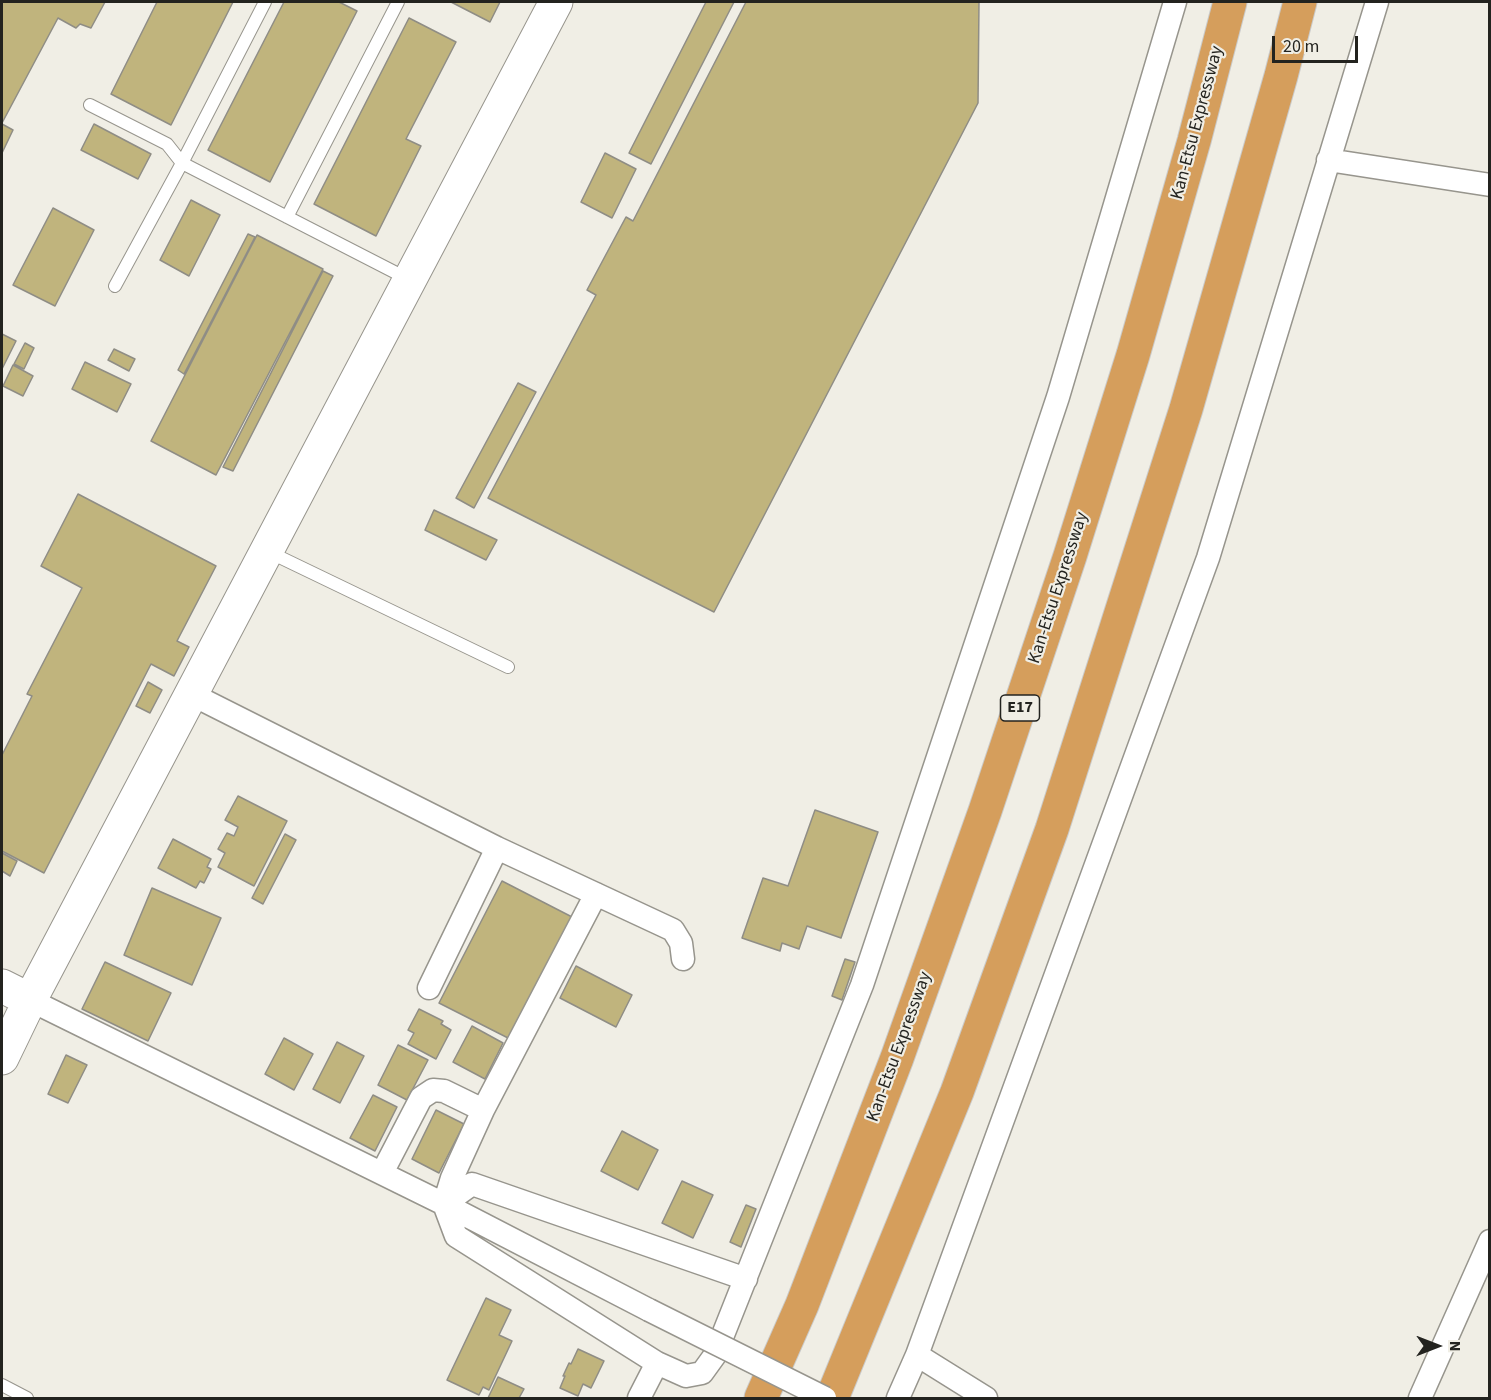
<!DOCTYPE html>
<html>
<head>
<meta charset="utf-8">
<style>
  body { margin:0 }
  #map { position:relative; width:1491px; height:1400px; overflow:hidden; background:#f0eee5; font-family:"Source Sans 3",sans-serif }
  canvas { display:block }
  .frame { position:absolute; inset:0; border:3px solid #23231f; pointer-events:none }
  .north { position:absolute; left:1407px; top:1316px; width:60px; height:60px; -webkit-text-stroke:4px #f0eee5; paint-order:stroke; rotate:90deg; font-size:16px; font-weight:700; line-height:24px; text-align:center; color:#23231f }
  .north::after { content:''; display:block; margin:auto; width:21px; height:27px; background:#23231f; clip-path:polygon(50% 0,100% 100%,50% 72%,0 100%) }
  .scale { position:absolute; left:1272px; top:36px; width:86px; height:27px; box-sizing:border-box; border:3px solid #23231f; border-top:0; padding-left:8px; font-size:18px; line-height:21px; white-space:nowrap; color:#23231f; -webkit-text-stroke:4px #f0eee5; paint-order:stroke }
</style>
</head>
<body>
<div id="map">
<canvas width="1491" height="1400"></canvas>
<div class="frame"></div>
<div class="north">N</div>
<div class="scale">20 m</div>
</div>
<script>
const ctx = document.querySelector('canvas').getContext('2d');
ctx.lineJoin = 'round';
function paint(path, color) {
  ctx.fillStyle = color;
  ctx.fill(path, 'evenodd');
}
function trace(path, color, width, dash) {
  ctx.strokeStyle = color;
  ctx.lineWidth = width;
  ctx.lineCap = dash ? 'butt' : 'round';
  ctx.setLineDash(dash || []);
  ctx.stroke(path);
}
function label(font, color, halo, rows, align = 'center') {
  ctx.font = font + ' "Source Sans 3",sans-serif';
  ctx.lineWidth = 4.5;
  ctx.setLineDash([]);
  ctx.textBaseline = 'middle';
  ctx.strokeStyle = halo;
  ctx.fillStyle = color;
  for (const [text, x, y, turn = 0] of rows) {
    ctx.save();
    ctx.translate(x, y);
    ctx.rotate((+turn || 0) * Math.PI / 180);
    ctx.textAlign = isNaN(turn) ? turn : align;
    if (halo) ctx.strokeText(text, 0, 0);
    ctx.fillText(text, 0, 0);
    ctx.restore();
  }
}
const building = new Path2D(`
  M2,2H105L91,28L80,24L76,28L58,18L2,123Z
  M157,2H233L171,125L111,94Z
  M284,2H339L357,11L270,182L208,150Z
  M451,2H500L490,22Z
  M706,2H734L651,164L629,153Z
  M746,2H979L978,103L714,612L488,498L596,295L587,290L626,217L633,221Z
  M409,18L456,42L406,139L421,146L376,236L314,204Z
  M2,124L13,130L2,153Z
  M94,124L151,154L138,179L81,150Z
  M605,153L636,169L612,218L581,202Z
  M191,200L220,215L189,276L160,260Z
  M53,208L94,230L55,306L13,285Z
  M248,234L255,237L184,374L178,370Z
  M257,235L323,269L216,475L151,441Z
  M323,271L333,276L233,471L223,467Z
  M2,334L16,341L2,369Z
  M25,343L34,348L24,369L14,364Z
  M114,349L135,359L129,371L108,360Z
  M85,362L131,384L117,412L72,389Z
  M13,365L33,376L23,396L3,386Z
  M518,383L536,392L474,508L456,498Z
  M78,494L216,566L177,641L189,647L174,676L151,664L44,873L2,851V755L32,696L27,694L82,588L41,566Z
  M434,510L497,540L486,560L425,530Z
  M148,682L162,690L150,713L136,706Z
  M238,796L287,821L254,886L218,867L225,853L218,849L227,833L234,836L238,827L225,820Z
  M815,810L878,832L841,938L807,926L799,949L782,943L780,951L742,938L763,878L788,886Z
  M285,834L296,840L263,904L252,898Z
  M173,839L211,859L207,867L211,869L204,883L200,881L196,888L158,868Z
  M2,853L17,861L10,876L2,871Z
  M502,881L574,918L512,1040L439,1003Z
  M152,888L221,918L192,985L124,955Z
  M845,959L855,962L842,1000L832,996Z
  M105,962L171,993L148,1041L82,1009Z
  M576,966L632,995L616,1027L560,998Z
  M419,1009L443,1021L441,1024L451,1030L436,1059L408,1044L414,1033L408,1030Z
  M472,1026L503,1043L485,1079L453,1062Z
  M284,1038L313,1054L294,1090L265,1074Z
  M337,1042L364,1056L340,1103L313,1089Z
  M398,1045L428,1060L407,1100L378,1085Z
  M66,1055L87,1065L68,1103L48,1094Z
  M373,1095L397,1107L375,1151L350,1138Z
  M436,1110L464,1124L439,1173L412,1159Z
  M622,1131L658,1150L638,1190L601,1171Z
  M682,1181L713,1195L693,1238L662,1223Z
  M746,1205L756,1209L741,1247L730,1242Z
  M486,1298L511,1310L499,1335L512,1341L489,1390L483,1387L479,1395L447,1380Z
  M578,1349L604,1361L591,1388L583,1384L578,1396L560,1388L565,1376H563L569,1363L571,1364Z
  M498,1377L524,1389L519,1398H488Z`);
paint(building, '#c0b47d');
trace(building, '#8f8d85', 1.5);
const lane = new Path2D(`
  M90,105L167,144L182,163L408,279
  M287,217L398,2
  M115,286L182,163L265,2
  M269,552L508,667
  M2,1385L27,1398`);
const street = new Path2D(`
  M1328,160L1490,185
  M191,694L497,848L673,930L681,943L683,959
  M596,894L483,1110L452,1178L444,1204L456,1236L657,1363L686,1376L702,1373L715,1355L862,985L1058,397L1175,2
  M429,988L497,848
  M30,1000L444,1204L649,1310
  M382,1173L421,1098L433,1090L444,1091L483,1110
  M444,1204L472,1184L746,1279
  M639,1398L657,1363
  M898,1398L917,1355
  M986,1398L917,1355L1208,558L1377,2
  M1420,1398L1490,1241`);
const secondary = new Path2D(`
  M2,986L30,1000
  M2,1058L30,1000L556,2`);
const highway = new Path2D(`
  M761,1398L802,1305L897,1058L985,811L1070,556L1133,355L1194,141L1230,2
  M832,1398L957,1092L1052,829L1186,409L1281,76L1300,2`);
trace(lane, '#97958d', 14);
trace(street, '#97958d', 25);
trace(secondary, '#97958d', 35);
trace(highway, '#cacac9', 35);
trace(lane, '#fff', 12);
trace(street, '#fff', 22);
trace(secondary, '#fff', 33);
trace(highway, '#d59e5c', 33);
const streetBridge = new Path2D(`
  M649,1310L825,1398`);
trace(streetBridge, '#97958d', 25, []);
trace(streetBridge, '#fff', 22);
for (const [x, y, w] of [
  [1020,708,39]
]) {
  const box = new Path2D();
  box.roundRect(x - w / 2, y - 13, w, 26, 4.5);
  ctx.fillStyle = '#f0eee5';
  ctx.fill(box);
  trace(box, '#23231f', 1.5);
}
label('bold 16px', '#23231f', null, [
  ["E17",1020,708]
]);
label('18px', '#23231f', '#f0eee5', [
  ["Kan-Etsu Expressway",1198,123,-75],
  ["Kan-Etsu Expressway",1059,588,-72],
  ["Kan-Etsu Expressway",900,1047,-70]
]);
</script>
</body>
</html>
